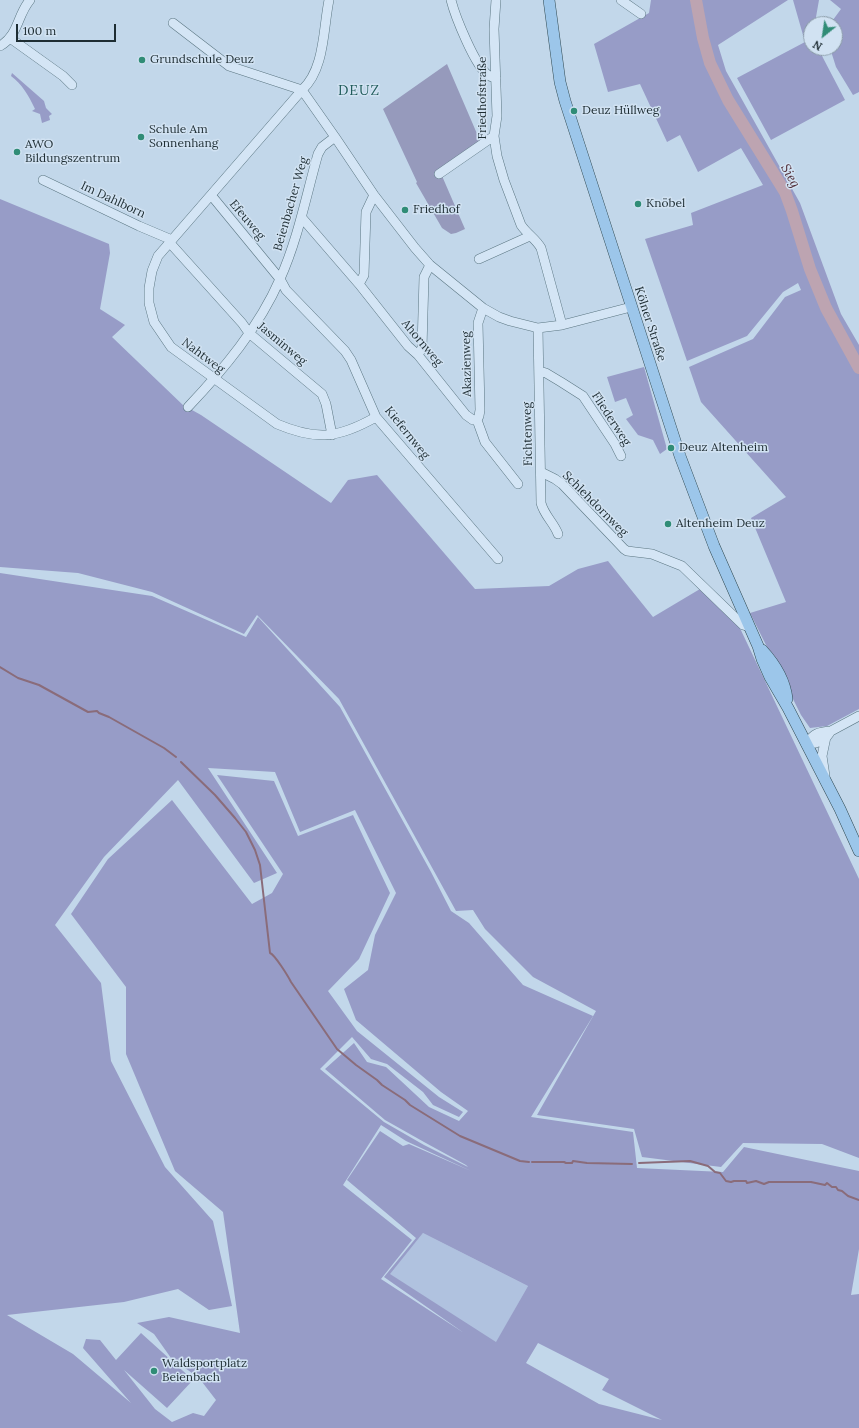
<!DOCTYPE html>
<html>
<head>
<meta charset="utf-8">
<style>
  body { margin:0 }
  #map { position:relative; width:859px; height:1428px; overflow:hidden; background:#c2d7ea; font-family:Lora,serif }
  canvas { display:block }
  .north { position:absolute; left:803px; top:16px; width:40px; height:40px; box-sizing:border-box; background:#d1e2f2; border:1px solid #899aa6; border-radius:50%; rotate:210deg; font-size:11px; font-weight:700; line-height:16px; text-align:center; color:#1e2d33 }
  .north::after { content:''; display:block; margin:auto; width:14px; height:18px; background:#308c76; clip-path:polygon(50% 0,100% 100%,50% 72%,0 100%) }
  .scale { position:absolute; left:16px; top:24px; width:100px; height:18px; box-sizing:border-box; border:2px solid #1e2d33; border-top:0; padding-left:5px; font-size:12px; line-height:14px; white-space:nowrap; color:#1e2d33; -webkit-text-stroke:3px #d1e2f2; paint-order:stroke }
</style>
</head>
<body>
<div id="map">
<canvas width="859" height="1428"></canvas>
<div class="north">N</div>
<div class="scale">100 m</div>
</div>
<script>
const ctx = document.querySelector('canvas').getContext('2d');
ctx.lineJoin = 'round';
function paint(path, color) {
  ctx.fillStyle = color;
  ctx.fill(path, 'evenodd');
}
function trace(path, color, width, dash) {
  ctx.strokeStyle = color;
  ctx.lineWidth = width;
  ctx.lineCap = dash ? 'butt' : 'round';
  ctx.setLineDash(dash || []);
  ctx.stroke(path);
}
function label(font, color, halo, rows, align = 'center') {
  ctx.font = font + ' Lora,serif';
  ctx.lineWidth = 3;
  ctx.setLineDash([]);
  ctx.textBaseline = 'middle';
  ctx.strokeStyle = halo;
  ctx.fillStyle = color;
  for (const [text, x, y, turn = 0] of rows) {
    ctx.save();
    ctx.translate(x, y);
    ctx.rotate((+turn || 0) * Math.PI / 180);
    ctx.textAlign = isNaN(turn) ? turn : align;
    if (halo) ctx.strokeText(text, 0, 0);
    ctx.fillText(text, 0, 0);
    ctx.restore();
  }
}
paint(new Path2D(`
  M423,1233L528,1286L496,1343L389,1274Z`), '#b0c2df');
paint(new Path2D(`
  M651,0H788L718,45L726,71L800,203L841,314L859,345V709L827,726L810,728L801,715L750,613L786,602L751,518L786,497L701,402L689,367L753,339L785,297L801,290L798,283L783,292L747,336L687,361L645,239L693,225L691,213L763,185L741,148L698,172L680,135L667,142L640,84L608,92L594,44L649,13Z
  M793,0H819L816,17L817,24H811V48H820L821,54L845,100L771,140L737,78L805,42Z
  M830,0H859V92L853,95L836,67L830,48H835V24H830L841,9Z
  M12,73L44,101L46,108L52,114L49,116L50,120L42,123L40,114L32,111L35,109C29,96 22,84 11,76Z
  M0,199L109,244L110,253L100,309L125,325L112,337L185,407L192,410L201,415L331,503L348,480L377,475L475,589L549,586L578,569L608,561L653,617L700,589L738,624L859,879V1158L822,1144L743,1143L721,1167L642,1157L634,1129L537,1115L596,1011L533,977L485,929L473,910L456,911L339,699L257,615L244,634L152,592L78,573L0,567Z
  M644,367L667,449L660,454L653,440L638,435L626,419L633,415L626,398L615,402L607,377Z
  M0,573L152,596L246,637L258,617L340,707L431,872L451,911L469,923L523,985L593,1016L531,1117L633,1132L637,1168L723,1172L744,1147L859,1171V1249L851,1295L859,1294V1428H0ZM208,768L275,772L300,832L355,810L396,893L375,935L368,970L344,989L356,1020L441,1092L468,1111L459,1121L429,1107L386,1067L367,1062L354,1043L325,1069L385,1120L424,1142L466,1165L468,1167L424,1145L384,1122L320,1069L352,1037L371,1059L387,1064L423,1092L433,1105L459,1117L463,1112L439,1097L357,1031L328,991L359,959L390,893L353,815L298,836L274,781L217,775L283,874L272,893L252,904L172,800L108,859L71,914L126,987V1054L175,1171L223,1212L240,1333L169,1317L137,1323L154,1334L171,1358L199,1378L216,1400L204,1416L193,1413L172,1422L155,1409L124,1370L167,1408L193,1380L141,1333L116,1360L100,1340L86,1339L83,1348L131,1403L73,1354L7,1315L124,1302L178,1289L209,1310L232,1306L213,1221L165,1167L111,1061L101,983L55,925L104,857L178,780L254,883L277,873ZM381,1125L406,1141L471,1171L409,1144L403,1146L380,1131L347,1180L416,1238L384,1277L464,1333L381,1279L412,1240L343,1185ZM423,1233L528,1286L496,1342L390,1274ZM538,1343L609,1379L602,1390L662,1420L599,1404L526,1363Z`), '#979cc7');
paint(new Path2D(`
  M447,64L481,143L439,169L465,229L456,233L451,234L442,228L416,183L417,182L383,109Z`), '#969abc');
trace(new Path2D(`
  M0,667L18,678L39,685L88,712L97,711L99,713L109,717L164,748L176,757
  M181,762L215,795L235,818L246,832L255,850L260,865L270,953C275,955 288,976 291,982L337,1049L356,1065L377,1080L382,1085L405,1100L410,1105L460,1136L520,1161L529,1162
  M532,1162H564L566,1163H572L573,1161L587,1163L632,1164
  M639,1163L690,1161L708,1166L715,1172L720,1173L726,1181L731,1182L734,1181H746L747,1183L756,1181L764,1184L769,1182H811L825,1185L827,1183L832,1187H836L838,1190L842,1191L848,1196L859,1200`), '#8a6c7a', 2);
trace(new Path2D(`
  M696,0L703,38L710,63L728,100L785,192L792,211L810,269L826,308L859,368`), '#bda4b1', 12);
const minor = new Path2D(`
  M451,0C455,16 475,66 488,75C490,77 493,77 496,78
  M496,0L494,29L497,116L494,136L497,156L504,180L521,225C527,234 536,239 541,248L562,325
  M621,0L641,14
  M173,23L229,66L302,90L158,256L152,271L149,288V303L154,322L171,347L277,424C317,441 339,438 376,417
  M10,38L63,76L72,85
  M0,46C19,35 17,15 30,0
  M335,137L374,195L415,248L430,265L483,308L499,317L510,321L538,328L562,325L631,307
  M439,174L494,136
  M43,180L139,226L172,240
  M211,195L280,279L286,290L345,351L351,360L376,417L498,559
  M302,218L359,284L408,346L418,355L466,415L473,420H477L485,442L518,484
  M170,243L242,323L249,333L322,394L326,404L332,435
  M479,259L530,236
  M359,284L364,275L366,212L374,195
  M538,328L541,503C544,515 554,523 558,534
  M418,355L422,348L424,277L430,265
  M539,371L546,373L561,382L583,396L615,444L621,456
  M188,407C224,369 259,327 280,279C298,239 306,196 318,154L322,147L335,137L302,90C325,69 323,29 329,0
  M477,420L479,416L480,410L478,323L483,308
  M541,472L555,479L562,484L624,549L627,551L652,554L682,566L743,625L750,627
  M806,744L816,743L825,739L831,731L859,716
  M806,744C814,733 818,732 831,731
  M825,776L822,756L826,737`);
const major = new Path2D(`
  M549,0L560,82L565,101L680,456L714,546L758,646L762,659L770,677L788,708L840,809L859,851
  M762,650C774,663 785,681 787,699`);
trace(minor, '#5b7682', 10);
trace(major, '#2f4850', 12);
trace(minor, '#d4e5f5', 9);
trace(major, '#9cc6ea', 11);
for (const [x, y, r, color] of [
  [142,60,4,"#308c76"],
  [574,111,4,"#308c76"],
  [141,137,4,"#308c76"],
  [17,152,4,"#308c76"],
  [638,204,4,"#308c76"],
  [405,210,4,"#308c76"],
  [671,448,4,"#308c76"],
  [668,524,4,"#308c76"],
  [154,1371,4,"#308c76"]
]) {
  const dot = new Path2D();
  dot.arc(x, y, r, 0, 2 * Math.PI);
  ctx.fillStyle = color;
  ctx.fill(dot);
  trace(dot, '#d1e2f2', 1.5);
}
label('12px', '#1e2d33', '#d1e2f2', [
  ["Grundschule Deuz",150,60],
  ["Deuz Hüllweg",582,111],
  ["Schule Am",149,130],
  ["Sonnenhang",149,144],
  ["AWO",25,145],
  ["Bildungszentrum",25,159],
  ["Knöbel",646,204],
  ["Friedhof",413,210],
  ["Deuz Altenheim",679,448],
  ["Altenheim Deuz",676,524],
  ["Waldsportplatz",162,1364],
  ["Beienbach",162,1378]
], 'left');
label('12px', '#1e2d33', '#d1e2f2', [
  ["Friedhofstraße",483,98,-90],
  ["Im Dahlborn",113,200,25],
  ["Beienbacher Weg",291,204,-74],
  ["Efeuweg",247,220,50],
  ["Kölner Straße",650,324,72],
  ["Ahornweg",422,343,50],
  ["Jasminweg",282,344,40],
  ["Nahtweg",203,356,37],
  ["Akazienweg",467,364,-91],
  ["Fliederweg",611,419,57],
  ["Kiefernweg",407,433,51],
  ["Fichtenweg",528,434,-91],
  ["Schlehdornweg",595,504,45]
]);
label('italic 13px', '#512e38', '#d1e2f2', [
  ["Sieg",790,176,61]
]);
ctx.letterSpacing = '1px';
label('14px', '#215c5b', '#d1e2f2', [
  ["DEUZ",359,91]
]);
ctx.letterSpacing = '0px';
</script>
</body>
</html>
